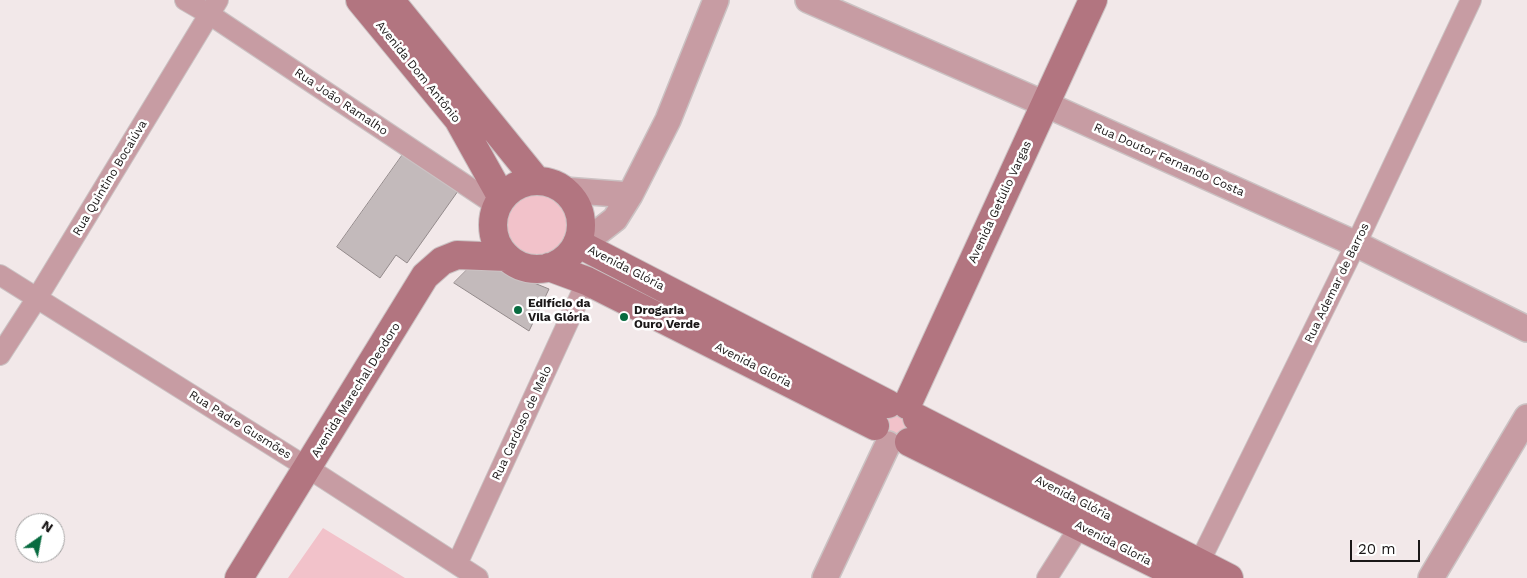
<!DOCTYPE html>
<html>
<head>
<meta charset="utf-8">
<style>
  body { margin:0 }
  #map { position:relative; width:1527px; height:578px; overflow:hidden; background:#f2e8e9; font-family:"Work Sans",sans-serif }
  canvas { display:block }
  .north { position:absolute; left:15px; top:513px; width:50px; height:50px; box-sizing:border-box; background:#fff; border:1px solid #a3a2a2; border-radius:50%; rotate:33deg; font-size:14px; font-weight:700; line-height:20px; text-align:center; color:#1a1717 }
  .north::after { content:''; display:block; margin:auto; width:18px; height:22px; background:#086b40; clip-path:polygon(50% 0,100% 100%,50% 72%,0 100%) }
  .scale { position:absolute; left:1350px; top:540px; width:70px; height:22px; box-sizing:border-box; border:2px solid #1a1717; border-top:0; padding-left:6px; font-size:15px; line-height:18px; white-space:nowrap; color:#1a1717; -webkit-text-stroke:4px #fff; paint-order:stroke }
</style>
</head>
<body>
<div id="map">
<canvas width="1527" height="578"></canvas>
<div class="north">N</div>
<div class="scale">20 m</div>
</div>
<script>
const ctx = document.querySelector('canvas').getContext('2d');
ctx.lineJoin = 'round';
function paint(path, color) {
  ctx.fillStyle = color;
  ctx.fill(path, 'evenodd');
}
function trace(path, color, width, dash) {
  ctx.strokeStyle = color;
  ctx.lineWidth = width;
  ctx.lineCap = dash ? 'butt' : 'round';
  ctx.setLineDash(dash || []);
  ctx.stroke(path);
}
function label(font, color, halo, rows, align = 'center') {
  ctx.font = font + ' "Work Sans",sans-serif';
  ctx.lineWidth = 5;
  ctx.setLineDash([]);
  ctx.textBaseline = 'middle';
  ctx.strokeStyle = halo;
  ctx.fillStyle = color;
  for (const [text, x, y, turn = 0] of rows) {
    ctx.save();
    ctx.translate(x, y);
    ctx.rotate((+turn || 0) * Math.PI / 180);
    ctx.textAlign = isNaN(turn) ? turn : align;
    if (halo) ctx.strokeText(text, 0, 0);
    ctx.fillText(text, 0, 0);
    ctx.restore();
  }
}
paint(new Path2D(`
  M507 224a31 31 0 1 1 62 0a31 31 0 1 1-62 0Z
  M896,409L912,422L905,437L889,435L883,420L886,414Z
  M323,528L405,578H288Z`), '#f2c2ca');
const building = new Path2D(`
  M404,153L458,191L407,263L396,255L380,278L337,247Z
  M477,260L549,289L529,331L454,283Z`);
paint(building, '#c3babb');
trace(building, '#938a8b', 1);
const minor = new Path2D(`
  M185,0L209,14L497,206
  M0,275L308,468L478,578
  M0,355L37,298L218,0
  M1199,563L1356,244L1471,0
  M457,564L587,281
  M1047,578L1080,526`);
const tertiary = new Path2D(`
  M808,0L1045,104L1356,244L1527,329
  M564,190L630,195
  M578,241L597,233L615,219L630,195L668,120L716,0
  M825,578L888,444
  M1431,578L1527,417`);
const secondary = new Path2D(`
  M360,0L458,119L502,198
  M390,0L537,181
  M493 225a44 44 0 1 1 88 0a44 44 0 1 1-88 0Z
  M577,243L888,404
  M549,267L587,281L875,426
  M907,405L1093,0
  M917,418L1229,578
  M909,442L1184,578
  M239,578L425,276L442,261L457,255L507,257`);
trace(minor, '#cbc2c3', 22);
trace(tertiary, '#cbc2c3', 28);
trace(secondary, '#cbc2c3', 30);
trace(minor, '#c79ca3', 20);
trace(tertiary, '#c79ca3', 25);
trace(secondary, '#b27580', 28);
for (const [x, y, r, color] of [
  [518,310,5,"#086b40"],
  [624,317,5,"#086b40"]
]) {
  const dot = new Path2D();
  dot.arc(x, y, r, 0, 2 * Math.PI);
  ctx.fillStyle = color;
  ctx.fill(dot);
  trace(dot, '#fff', 2);
}
label('12px', '#1a1717', '#fff', [
  ["Avenida Dom Antônio",418,72,51],
  ["Rua João Ramalho",341,102,34],
  ["Rua Doutor Fernando Costa",1169,160,24],
  ["Rua Quintino Bocaiúva",110,178,-59],
  ["Avenida Getúlio Vargas",1000,202,-65],
  ["Avenida Glória",626,268,27],
  ["Rua Ademar de Barros",1337,283,-64],
  ["Avenida Gloria",753,365,27],
  ["Avenida Marechal Deodoro",356,390,-58],
  ["Rua Cardoso de Melo",522,423,-65],
  ["Rua Padre Gusmões",240,425,32],
  ["Avenida Glória",1073,498,27],
  ["Avenida Gloria",1113,543,27]
]);
label('bold 12px', '#1a1717', '#fff', [
  ["Edifício da",528,303],
  ["Vila Glória",528,317],
  ["Drogaria",634,310],
  ["Ouro Verde",634,324]
], 'left');
</script>
</body>
</html>
